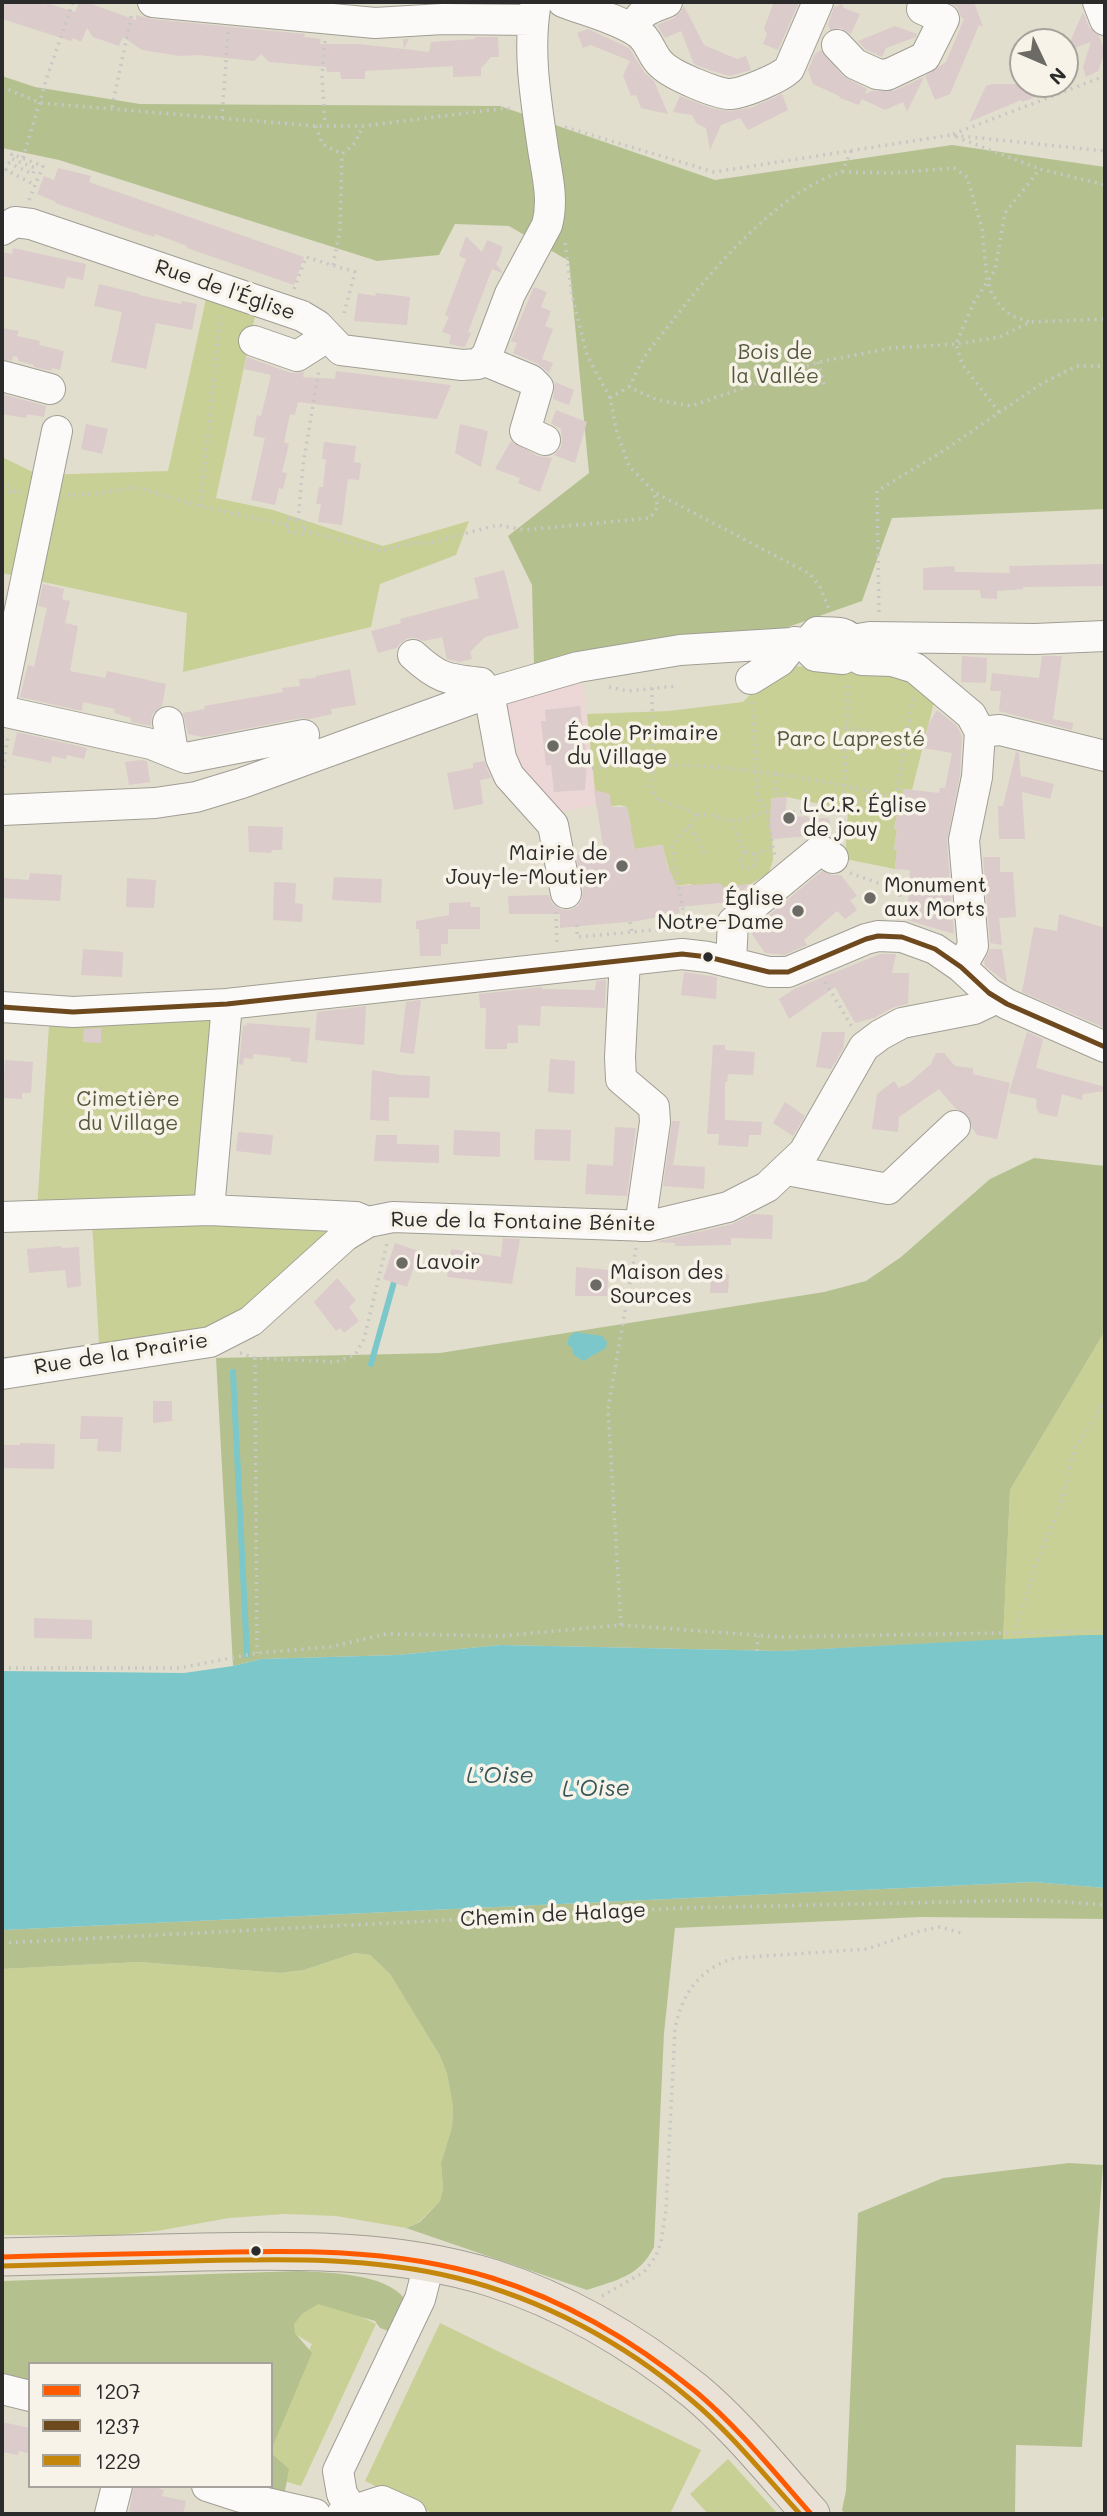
<!DOCTYPE html>
<html>
<head>
<meta charset="utf-8">
<style>
  body { margin:0 }
  #map { position:relative; width:1107px; height:2516px; overflow:hidden; background:#e2dece; font-family:Mali,sans-serif }
  canvas { display:block }
  .frame { position:absolute; inset:0; border:4px solid #2b2b2b; pointer-events:none }
  .legend { position:absolute; left:28px; top:2362px; width:245px; height:126px; box-sizing:border-box; background:#f7f3e8; border:2px solid #a5a39c; margin:0; padding:9px 12px; list-style:none; font-size:21px; color:#2b2b2b }
  .legend li { display:flex; align-items:center; gap:14px; height:35px }
  .legend b { width:35px; border:2px solid #a5a39c }
  .north { position:absolute; left:1009px; top:28px; width:70px; height:70px; box-sizing:border-box; background:#f7f3e8; border:2px solid #a5a39c; border-radius:50%; rotate:134deg; font-size:19px; font-weight:700; line-height:28px; text-align:center; color:#2b2b2b }
  .north::after { content:''; display:block; margin:auto; width:24px; height:32px; background:#6b6a64; clip-path:polygon(50% 0,100% 100%,50% 72%,0 100%) }
</style>
</head>
<body>
<div id="map">
<canvas width="1107" height="2516"></canvas>
<div class="frame"></div>
<ul class="legend">
<li><b style="height:9px;background:#ff5a00"></b>1207</li>
<li><b style="height:9px;background:#6e491e"></b>1237</li>
<li><b style="height:9px;background:#c4870b"></b>1229</li>
</ul>
<div class="north">N</div>
</div>
<script>
const ctx = document.querySelector('canvas').getContext('2d');
ctx.lineJoin = 'round';
function paint(path, color) {
  ctx.fillStyle = color;
  ctx.fill(path, 'evenodd');
}
function trace(path, color, width, dash) {
  ctx.strokeStyle = color;
  ctx.lineWidth = width;
  ctx.lineCap = dash ? 'butt' : 'round';
  ctx.setLineDash(dash || []);
  ctx.stroke(path);
}
function label(font, color, halo, rows, align = 'center') {
  ctx.font = font + ' Mali,sans-serif';
  ctx.lineWidth = 7;
  ctx.setLineDash([]);
  ctx.textBaseline = 'middle';
  ctx.strokeStyle = halo;
  ctx.fillStyle = color;
  for (const [text, x, y, turn = 0] of rows) {
    ctx.save();
    ctx.translate(x, y);
    ctx.rotate((+turn || 0) * Math.PI / 180);
    ctx.textAlign = isNaN(turn) ? turn : align;
    if (halo) ctx.strokeText(text, 0, 0);
    ctx.fillText(text, 0, 0);
    ctx.restore();
  }
}
paint(new Path2D(`
  M582,679L597,805L559,812L522,772L516,746L506,747L499,702Z`), '#ecd6d6');
paint(new Path2D(`
  M206,299L255,316L216,498L273,510L383,546L469,521L456,555L380,584L371,627L183,672L187,613L2,573V457L39,475L168,471Z
  M789,666L902,671L936,694L912,790L904,789L894,828L897,830L894,849L897,850L895,869L845,859L848,810L787,797L771,799L773,860L769,873L751,884L693,891L691,884L674,886L662,845L629,850L626,829L631,827L627,807L620,805L597,809L587,714L669,711L743,702L767,677Z
  M210,1017L222,1022L204,1203L37,1210L49,1025L84,1027Z
  M92,1221L328,1223L331,1234L238,1316L213,1327L99,1344Z
  M1105,1331V1635L1003,1640L1010,1490Z
  M355,1953L370,1955L390,1974L440,2056L447,2074L453,2107L452,2127L441,2163L443,2188L440,2201L419,2222L406,2228L336,2216L285,2214L229,2218L157,2231L117,2235H2V1969L139,1962L280,1973L304,1970Z
  M298,2285L376,2324L301,2486L271,2477V2429L312,2344L283,2327Z
  M440,2323L701,2450L670,2514H434L365,2481Z
  M728,2459L778,2514H708L690,2494Z`), '#c9d096');
paint(new Path2D(`
  M2,76L35,87L140,104L500,106L715,180L952,145L1105,167V509L892,518L862,601L774,632L650,639L534,665L532,585L508,536L589,473L569,261L509,226L455,224L439,255L377,261L59,160L2,148Z
  M1034,1158L1105,1166V1331L1010,1490L1003,1640L781,1651L501,1645L397,1655L261,1659L233,1666L216,1358L440,1353L824,1292L866,1281L901,1257L990,1179Z
  M1033,1882L1105,1888V1919L922,1917L675,1928L664,2033L654,2247C639,2277 616,2280 587,2290L406,2228L420,2222L440,2201L443,2188L441,2163L452,2127L453,2107L447,2074L440,2056L390,1974L370,1955L355,1953L304,1970L280,1973L139,1962L2,1969V1930Z
  M1069,2163L1103,2165L1082,2447L1016,2445L1015,2514H845L842,2510L846,2491L858,2213L943,2178Z
  M299,2271C329,2273 384,2273 404,2298L391,2332L380,2328L375,2321L318,2304L302,2314L294,2324L295,2333L312,2353L271,2450V2364H30V2389L2,2383V2281Z
  M271,2453L289,2469L285,2491L279,2497L224,2486H271Z`), '#b4c18f');
paint(new Path2D(`
  M575,1332L602,1336L607,1342L606,1348L583,1361L573,1354L572,1348L567,1344L569,1337Z
  M1085,1635H1105V1888L1033,1882L2,1930V1671L184,1673L233,1666L261,1659L397,1655L501,1645L781,1651Z`), '#7cc7ca');
trace(new Path2D(`
  M371,1364L394,1282
  M233,1372L247,1655`), '#7cc7ca', 6);
paint(new Path2D(`
  M2,2H37L46,5L47,3L75,12L79,2H86L136,20V15L151,19L305,34L304,37L321,39L320,44H358L404,49L403,39H409L404,49L429,52L431,42L475,39V37H498L499,57H491L486,63L481,68V76L453,77V66L365,71V79H341L340,72H327L326,67L269,62L261,54L254,61L198,55L180,56L142,50L123,37L119,46L93,37L87,28L81,42L73,38L71,41L2,19Z
  M774,2H799L778,50L763,44L767,34L764,28Z
  M948,2H974L983,27L979,25L950,94L935,100L925,76L946,62L964,19L961,17L958,8Z
  M842,4L844,8L860,14L851,34L841,28L830,30L828,24L834,7Z
  M684,6L704,45L737,59L746,56L751,70L730,76L712,71L694,64L681,31L665,38L657,25L674,18L681,12Z
  M1083,12L1089,27L1099,36L1105,51L1098,71L1086,77L1083,67L1091,42L1066,51Z
  M895,26L917,34L916,37L886,48L882,57L865,49L858,41Z
  M588,29L629,48L644,72L654,81L668,114L641,108L636,95L631,96L623,75L630,61L591,45L583,48L577,33Z
  M821,50L843,76L867,89L865,94L872,91H894L924,77L907,112L903,102L885,110L862,99L859,105L840,98L839,96L813,84L808,70L815,54Z
  M993,84H1065L1066,85L1022,102L1021,100L969,122L986,86Z
  M782,94L788,110L748,130L740,118L721,125L710,150L706,128L697,124L692,115L673,112L680,96L711,108L730,111L750,108Z
  M58,168L91,176L89,182L304,257L294,285L187,248V246L155,234L154,237L55,203L56,202L37,194L44,176L54,180Z
  M466,236L482,252L487,240L503,247L497,263H495L502,271V273L492,269L468,332L471,333L465,347H463L449,344L451,335L442,332L449,317L445,315L466,259L459,256Z
  M13,248L86,264L83,280L67,277L64,289L2,276V252L12,254Z
  M99,284L140,294L139,295L181,304L182,301L197,304L192,330L156,323L146,369L111,362L122,312L94,306Z
  M534,287L547,292L541,307L551,311L545,326L553,329L542,359L553,363L549,373L538,364L513,353L517,343L511,341Z
  M358,293L375,296L376,293L410,297L407,325L354,321Z
  M2,328L19,331L17,336L40,341L39,345L64,351L60,370L52,368V371L34,367V365L18,361V357L13,356L12,361L2,359Z
  M247,357L291,373L304,372L303,377L335,379L336,371L451,385L437,419L298,402L295,415L290,414L284,442L289,444L282,472L287,473L283,489L279,488L275,505L251,500L265,438L253,436L257,415L261,416L271,375L244,369Z
  M555,382L574,390L569,405L553,399Z
  M2,394L46,406L44,417L27,414L26,418L2,414Z
  M556,410L587,422L575,463L554,455L561,448L562,439L561,429L551,423Z
  M86,424L108,429L102,454L81,449Z
  M460,424L488,431L481,467L455,453Z
  M511,441L538,456L552,458L540,492L518,483L520,478L495,469Z
  M324,442L356,446L354,462L361,463L359,480L348,479L342,525L318,522L321,504H316L319,487H323L326,459H322Z
  M1105,564V586L1023,587V589L997,591V599L981,598L980,590H923V568L954,566L955,572L1010,573L1009,566Z
  M504,570L519,628L485,637L470,652L472,659L460,662L447,659L442,637L424,641L416,638H408L400,643L397,648L378,653L371,631L401,623L400,619L479,598L474,578Z
  M43,584L64,589L62,599L70,601L65,623L78,626L70,671L105,678L107,671L166,684L162,706L152,715L151,726L131,722V718L114,713L115,709L83,702L82,711L20,697L28,665L34,667L47,608L38,606Z
  M962,656L987,658L986,683L961,682Z
  M1042,656H1062L1053,719L1073,723L1072,730L999,711L1001,691H990L992,673L1039,678Z
  M350,669L356,705L331,709L332,714L310,719L301,718L203,737L188,734L183,713L205,709L204,706L283,692L282,688L300,686L299,679L316,678V676Z
  M580,706L587,762L585,790L554,792L551,765L546,766L541,721H546L545,710Z
  M937,710L957,726L962,736L960,775L947,841L954,934L907,920L910,870L895,869L897,850H894L897,830L894,829L904,789L939,793L940,788H945L952,753L923,748L928,725Z
  M17,732L87,748L84,759L67,755L66,759L52,756L51,763L12,755Z
  M1016,752L1019,753L1021,779L1022,776L1054,784L1050,799L1022,792L1025,839H999L998,806H1003Z
  M142,760L147,761L150,782L129,785L125,762Z
  M484,761L491,778L480,780L483,804L454,810L447,773L473,768V763Z
  M594,790L610,794L611,807H627L635,849L663,845L667,865L677,886L720,883L723,887L751,884L730,902L679,907L680,913L637,921L560,928V914H509L508,896L549,895L552,904L560,909L569,910L578,906L582,899L583,890L576,855L604,851Z
  M787,797L785,818L807,816L808,818H829L831,834L818,833L810,836L773,839L770,828L771,798Z
  M248,826L283,827L282,850H272L271,853L249,852Z
  M983,857H1000V872H1013L1016,917L999,918L1002,945L990,943Z
  M822,871L832,875H841L857,896L850,900L857,910L845,919L837,911L804,940L807,945L784,955L765,953L750,931Z
  M30,873L62,875L60,901L2,898V878L29,880Z
  M334,877L382,879L381,903L332,900Z
  M127,878L156,880L154,908L126,907Z
  M274,882L296,883L295,903L303,904L302,922L273,920Z
  M471,902L470,907H480V929H448V944H441V956H420L419,929H416V921L449,915V903Z
  M1059,914L1105,928V1028L1022,992L1034,927L1057,931Z
  M83,949L123,952L122,977L81,975Z
  M990,949H1002L1007,983L985,966L984,961Z
  M880,954H896L892,973H909L908,1004L894,1007L874,1018L855,1023L835,987L789,1019L779,999L796,988Z
  M684,972L717,977L716,999L681,995Z
  M606,980L605,1008L541,1006L540,1026L518,1025V1043H507V1049H485L486,1008H480L479,994L542,987V989L595,990L596,981Z
  M421,1000L414,1054L400,1052L406,1002Z
  M366,1006L364,1045L315,1040L317,1012Z
  M247,1023L310,1028L307,1063L290,1061L291,1058L253,1054V1059L244,1058L243,1065L239,1064L243,1025L247,1026Z
  M101,1028V1043L83,1042L84,1029Z
  M822,1032H845L843,1049L831,1069L816,1067Z
  M1027,1032L1043,1039L1036,1068L1105,1087V1091L1083,1094L1082,1100L1062,1094L1057,1117L1039,1113L1036,1107L1037,1099L1009,1093Z
  M713,1045H725V1050L755,1052L753,1075L728,1074L727,1082H725V1120L762,1122L761,1135H749L748,1147L718,1145L719,1134H707Z
  M936,1053H944L955,1066L973,1068V1074L1010,1083L997,1139L977,1135L972,1128L968,1115L956,1109L939,1089L899,1117L898,1132L872,1129L877,1094L894,1081L899,1088L909,1083L931,1064Z
  M550,1059L575,1061L574,1094L548,1092Z
  M5,1060L33,1062L31,1093H22V1099L3,1098Z
  M372,1070L401,1075L430,1076L429,1098L389,1097V1121L370,1120Z
  M785,1102L805,1116L793,1136L773,1123Z
  M672,1121H680L673,1165L705,1167L704,1189L663,1186Z
  M615,1127L636,1128L627,1196L585,1194L587,1164L613,1166Z
  M535,1129L571,1130L570,1161L534,1160Z
  M454,1130L500,1132V1157L453,1155Z
  M238,1132L273,1135L271,1155L236,1151Z
  M376,1135H397V1144L439,1145V1163L374,1161Z
  M752,1214L773,1215L772,1239L731,1238V1245L675,1246V1243L655,1242L732,1224Z
  M503,1238L520,1239L512,1284L447,1277L451,1249L501,1257Z
  M395,1243L419,1251L407,1287L383,1279Z
  M61,1246L62,1248L79,1247L81,1286L67,1288L65,1270L29,1273L27,1249Z
  M576,1267L609,1270L607,1296H575Z
  M711,1274H729L728,1293H710Z
  M337,1278L356,1300L349,1307L359,1321L344,1333L340,1328L336,1331L314,1302Z
  M153,1401H172V1421L153,1423Z
  M81,1416L123,1417L121,1452L97,1451L98,1439H80Z
  M20,1443L55,1444L54,1469L2,1468V1445H20Z
  M34,1618L92,1620V1639L34,1638Z
  M2,2422L30,2428V2454L19,2451L18,2455L2,2452Z
  M134,2486H151L164,2490L162,2496L186,2501L183,2514H141L129,2511Z`), '#dbcbca');
const minor = new Path2D(`
  M153,2L375,23L443,19L533,20
  M563,2C586,11 616,18 637,32C650,40 651,56 662,65C672,75 718,95 731,94C744,93 780,78 789,69L818,2
  M1098,2L1105,20
  M633,29C641,10 649,9 667,2
  M837,45L855,64L877,74L887,75L925,57L944,19L922,9
  M2,230L15,222L31,224L302,316L317,325L341,350L462,365L478,364L487,355L510,294L547,225C554,200 547,174 543,149C536,100 527,51 536,2
  M254,341L297,356L327,337
  M483,360L531,380L538,387L525,431L545,440
  M2,376L50,389
  M817,632C831,633 846,629 854,643L851,654L843,659L815,656L809,650L808,642Z
  M853,640L870,637L1035,639L1105,636
  M851,654L862,660L892,661L915,668L971,715L980,732
  M413,655C439,679 447,679 481,683L489,693L501,758L509,776L553,825L566,893
  M751,679L780,661L795,642
  M2,696L57,431
  M2,711L151,744L186,758L304,735
  M168,722L173,753
  M980,732L1000,730L1105,756
  M2,810L155,803L196,797L242,783L489,693L578,667L680,650L808,642
  M625,960L620,1057L621,1079L654,1107L655,1122L640,1226
  M731,962L733,922L820,850L833,858
  M961,967L973,946L964,840L977,777L980,732
  M2,1007L73,1012L227,1004L682,954L708,957L769,972H788L866,939L878,936L902,937L935,949L961,967L989,993L1007,1004L1105,1047
  M787,1170L888,1189L955,1126
  M209,1210L227,1004
  M2,1217L209,1210L356,1217L368,1222L393,1217L649,1226L728,1207L767,1187L804,1152L864,1047L880,1035L902,1023L974,1009L997,998
  M2,1374L210,1342L251,1321L345,1236L368,1222
  M2,2389L30,2396
  M207,2486L241,2497L315,2514
  M110,2514L117,2486
  M342,2514L382,2501L411,2514
  M355,2514L342,2494L338,2471L420,2299L429,2264`);
const major = new Path2D(`
  M2,2257C69,2255 136,2254 203,2252C300,2250 399,2249 492,2278C567,2302 634,2342 695,2391C738,2427 774,2473 811,2514`);
trace(minor, '#a09e94', 32);
trace(major, '#a09e94', 39);
trace(new Path2D(`
  M325,41L322,75L325,125
  M2,87L41,103L316,126H363L507,108L513,110
  M112,107L132,13
  M222,118L228,32
  M316,126L322,144L342,154L355,143L363,126
  M565,127L714,172L951,135L1105,151
  M953,134L1105,76
  M956,137L1040,169
  M23,158L48,74L73,2
  M842,172L892,173L954,168L967,177L982,228L987,279L992,294L1001,307L1012,316L1030,322
  M29,200L43,166L12,154L10,158L35,168L33,174L9,163L6,170L35,185
  M565,243L572,295L587,355L610,398L617,433L629,466L654,492L810,574L820,587L829,609
  M333,265L340,230L342,154
  M294,289L306,257L355,272L343,317
  M818,362L825,389
  M629,387C634,378 638,367 644,358C651,346 662,335 670,324C710,272 778,191 842,172L851,151
  M610,398L629,387L657,400L691,406L818,362L892,348L956,344L1000,337L1030,322L1105,319
  M999,412L962,364L956,344L974,302L995,270L1005,213L1040,169L1105,185
  M2,482L14,491L21,492
  M2,494L13,491
  M67,495L95,494L135,487L200,506L287,525
  M200,506L221,312
  M289,518L305,522L302,534L286,531Z
  M298,520L303,465L319,369
  M303,530L381,551L411,543H430L497,525L525,530L650,518L658,507L654,493
  M879,612L877,491L940,453L1041,384L1077,366H1105
  M609,687L628,691L677,686
  M652,688L653,777L650,788L657,799L693,812L697,816C690,827 679,835 672,847L686,927L698,929
  M752,702L758,797L767,811L775,858
  M845,727L906,739
  M592,768C694,758 798,773 896,798L913,698
  M776,774L775,794H784L783,797
  M2,775L8,736
  M786,812L844,810
  M697,816C711,812 718,819 732,820C744,821 756,815 767,811
  M732,820L744,851L751,852L755,855L756,863L751,869L744,868L740,863L744,851
  M690,827L704,853
  M843,835L848,682
  M755,855L772,845
  M850,873L898,890C902,900 901,905 894,912
  M556,912L557,943
  M630,922L632,931
  M577,925V937L686,927
  M825,982L852,1027
  M240,1353L255,1358L336,1362L355,1355L364,1339L387,1243
  M255,1358L257,1653
  M621,1625L608,1409L636,1248
  M1014,1634L1034,1569L1062,1501L1074,1450L1105,1401
  M757,1651L758,1636
  M2,1668H179L257,1653L330,1647L386,1634L500,1636L621,1625L781,1637L1105,1631
  M2,1943L682,1908L1037,1900L1105,1905
  M602,2296L644,2272L656,2256L661,2242L666,2209L675,2028C682,1994 700,1968 735,1958L867,1949L920,1931L940,1927L965,1934`), '#c8c7c4', 3.5, [2, 5]);
trace(minor, '#fbfaf8', 30);
trace(major, '#e9e1d5', 37);
trace(new Path2D(`
  M2,2257C62,2255 122,2254 182,2253C285,2250 392,2247 492,2278C566,2301 635,2342 695,2391C738,2427 774,2472 811,2514`), '#ff5a00', 5);
trace(new Path2D(`
  M2,1007L73,1012L227,1004L682,954L708,957L769,972H788L866,939L878,936L902,937L935,949L961,967L989,993L1007,1004L1105,1047`), '#6e491e', 5);
trace(new Path2D(`
  M2,2266C64,2264 126,2263 188,2261C277,2259 370,2256 457,2278C542,2299 623,2342 690,2399C731,2433 764,2475 800,2514`), '#c4870b', 5);
for (const [x, y, r, color] of [
  [553,746,7,"#6b6a64"],
  [789,818,7,"#6b6a64"],
  [622,866,7,"#6b6a64"],
  [870,898,7,"#6b6a64"],
  [798,911,7,"#6b6a64"],
  [708,957,6,"#2b2b2b"],
  [402,1263,7,"#6b6a64"],
  [596,1285,7,"#6b6a64"],
  [256,2251,6,"#2b2b2b"]
]) {
  const dot = new Path2D();
  dot.arc(x, y, r, 0, 2 * Math.PI);
  ctx.fillStyle = color;
  ctx.fill(dot);
  trace(dot, '#f7f3e8', 2.5);
}
label('21px', '#2b2b2b', '#f7f3e8', [
  ["Rue de l'Église",225,290,19],
  ["Rue de la Fontaine Bénite",523,1222,1],
  ["Rue de la Prairie",121,1354,-9],
  ["Chemin de Halage",553,1915,-3]
]);
label('21px', '#54593d', '#f7f3e8', [
  ["Bois de",775,353],
  ["la Vallée",775,377],
  ["Parc Lapresté",851,740],
  ["Cimetière",128,1100],
  ["du Village",128,1124]
]);
label('21px', '#2b2b2b', '#f7f3e8', [
  ["École Primaire",567,734],
  ["du Village",567,758],
  ["L.C.R. Église",803,806],
  ["de jouy",803,830],
  ["Mairie de",608,854,"right"],
  ["Jouy-le-Moutier",608,878,"right"],
  ["Monument",884,886],
  ["aux Morts",884,910],
  ["Église",784,899,"right"],
  ["Notre-Dame",784,923,"right"],
  ["Lavoir",416,1263],
  ["Maison des",610,1273],
  ["Sources",610,1297]
], 'left');
label('italic 23px', '#36575a', '#f7f3e8', [
  ["L’Oise",500,1776],
  ["L'Oise",596,1789,-1]
]);
</script>
</body>
</html>
